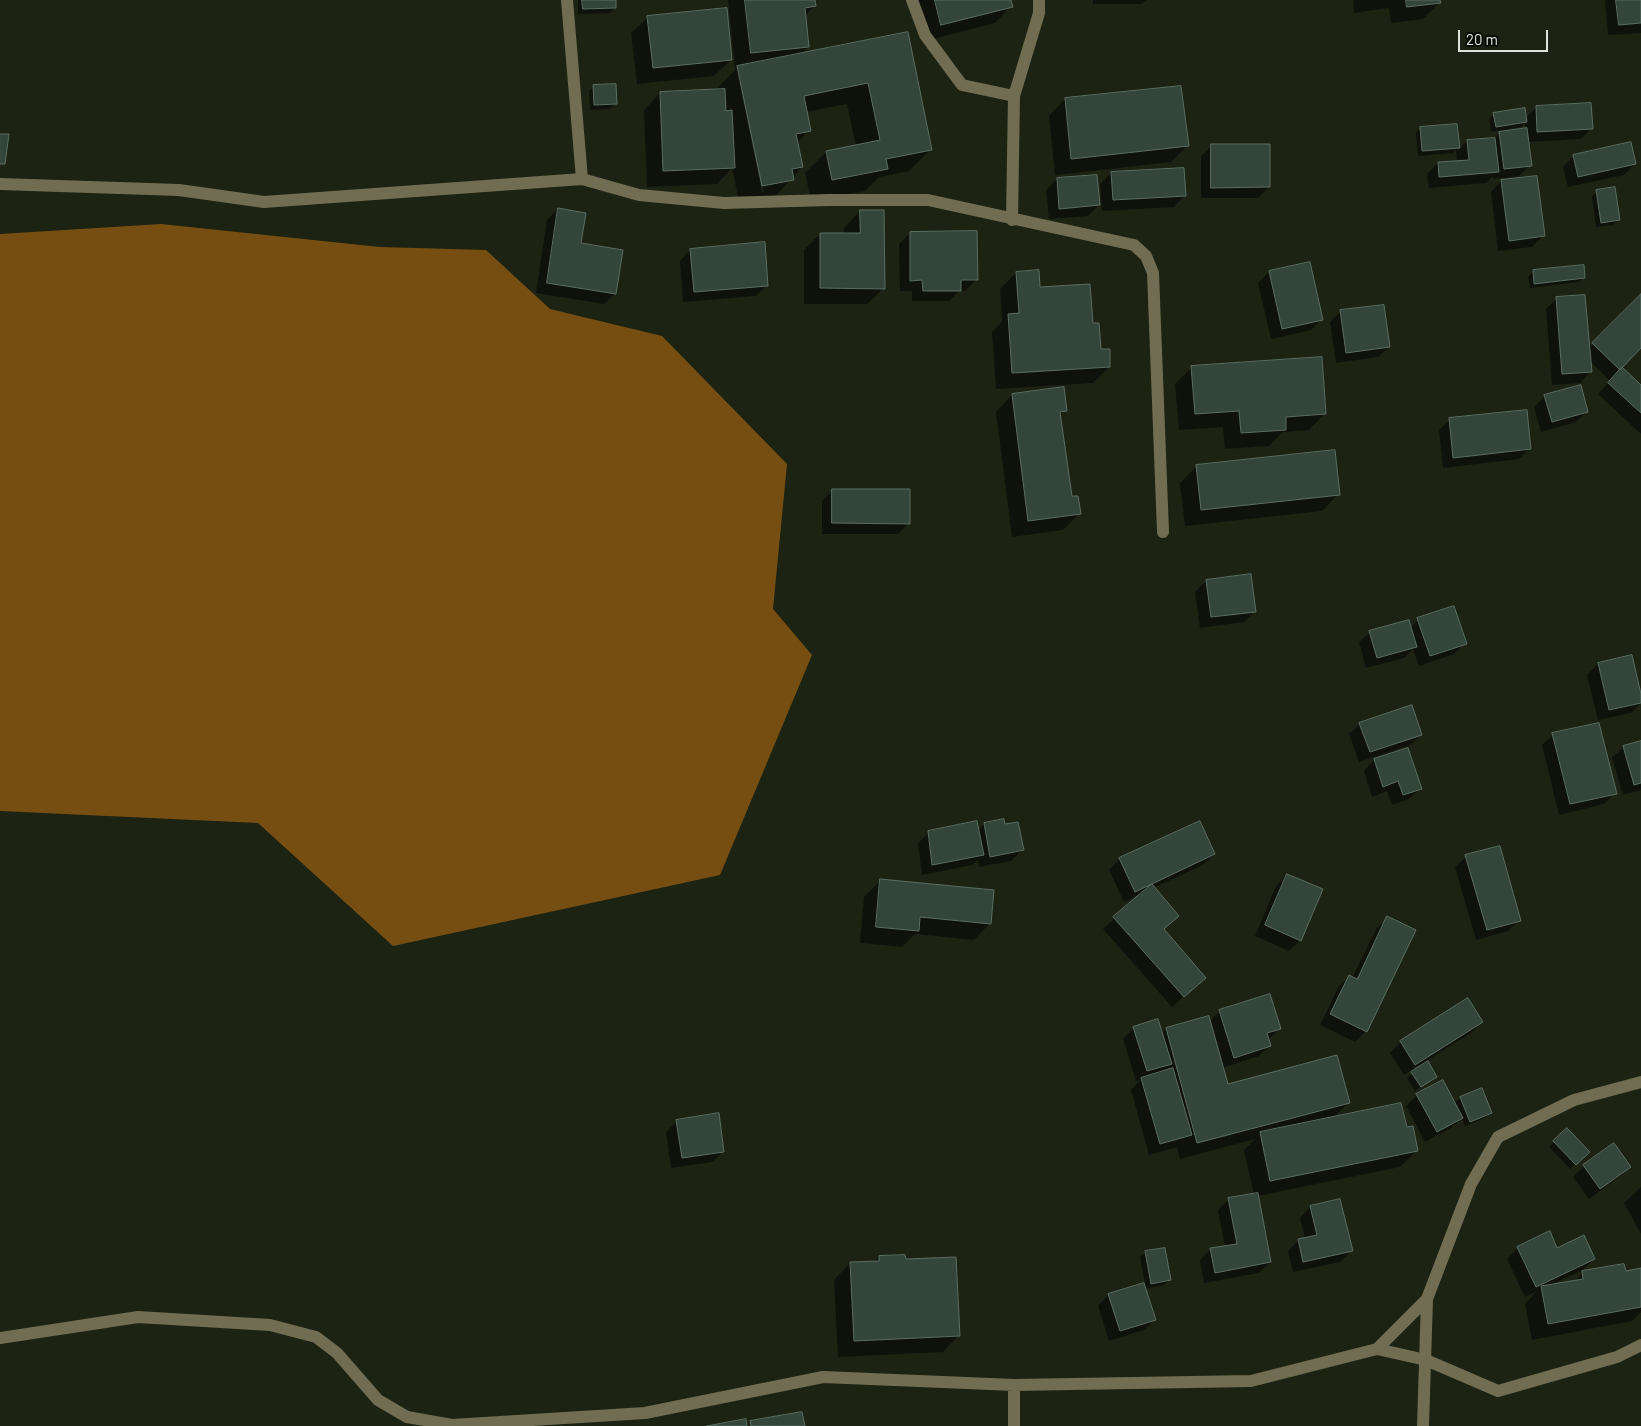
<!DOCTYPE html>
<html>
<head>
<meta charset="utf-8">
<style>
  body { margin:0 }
  #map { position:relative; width:1641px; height:1426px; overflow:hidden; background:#1c2313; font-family:Barlow,sans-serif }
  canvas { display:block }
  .scale { position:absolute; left:1458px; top:30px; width:90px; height:22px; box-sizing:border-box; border:2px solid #dfe4da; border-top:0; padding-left:6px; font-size:15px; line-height:18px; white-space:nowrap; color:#dfe4da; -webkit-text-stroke:4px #080b05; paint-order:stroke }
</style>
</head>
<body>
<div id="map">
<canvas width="1641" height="1426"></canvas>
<div class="scale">20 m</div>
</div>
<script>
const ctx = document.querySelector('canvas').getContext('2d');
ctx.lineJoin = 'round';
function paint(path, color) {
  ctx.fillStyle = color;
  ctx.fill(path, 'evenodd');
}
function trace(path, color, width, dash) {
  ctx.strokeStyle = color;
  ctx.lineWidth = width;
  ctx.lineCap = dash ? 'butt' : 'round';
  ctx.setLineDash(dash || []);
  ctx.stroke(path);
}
paint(new Path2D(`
  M161,224L380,247L486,250L550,309L662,336L787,464L773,609L812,655L720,875L393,946L258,823L0,811V234Z`), '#774e12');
paint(new Path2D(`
  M578,0H614L615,8L610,13L578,14Z
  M728,0H814V6L805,16L808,47L800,55L907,34L930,150L909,171L879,177L865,191L811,201L805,173L826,152L856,146L847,104L806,112L809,130L797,143L802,167L771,201L740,207L732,168L717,184L647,187L644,110L660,93L717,91L716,89L735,70ZM739,82H742L764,192H762Z
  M914,0H1010L1011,6L995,23L925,41Z
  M1093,0H1146L1142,4H1093Z
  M1353,0H1439L1440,2L1423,19L1391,23L1389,8L1354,13Z
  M1605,0H1641V33L1608,35Z
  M648,17L731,60L714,76L637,84L631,33Z
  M594,86L615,104L610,109L590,110L589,91Z
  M1065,99L1187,146L1171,162L1055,175L1049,116Z
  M1536,108L1592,128L1581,139L1527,142L1530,165L1519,176L1493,179V176L1486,183L1429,188L1427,174L1438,163L1457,162L1456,150L1453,153L1418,156L1416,133L1421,128L1456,126L1458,150L1467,141L1493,139L1500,133L1526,129L1525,122L1521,127L1491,132L1489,119L1494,114L1525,118Z
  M1212,146L1269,187L1258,198H1201V156Z
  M1574,156L1635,164L1624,175L1568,187L1563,167Z
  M1111,173L1184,196L1174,207L1102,211L1100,184Z
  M1057,179L1099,205L1088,216L1049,219L1046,190Z
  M1501,181L1543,236L1532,247L1498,251L1491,192Z
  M1597,191L1618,220L1613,225L1596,227L1592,197Z
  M558,209L579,244L615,293L604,304L536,293L547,220Z
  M860,211L884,288L867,304H804V250L820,234H844V228Z
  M910,233L976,280L965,291H959L949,301H912V291H900L899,244Z
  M690,250L767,285L756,296L683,302L680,261Z
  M1269,272L1322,319L1311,330L1271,339L1258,283Z
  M1533,272L1584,277L1579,282L1530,288L1528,277Z
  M1016,273L1092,325L1100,350L1109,367L1093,383L996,389L992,332L1002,322L1000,289Z
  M1641,296V346L1620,367L1641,386V434L1598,394L1610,381L1590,361V372L1580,383L1552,385L1546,309L1557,298L1589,348Z
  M1341,311L1389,347L1378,357L1336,363L1330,322Z
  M1192,367L1325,413L1309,430L1283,432L1269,446L1225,449L1223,427L1179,430L1175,384Z
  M1012,395L1066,410L1060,416L1071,498L1079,514L1063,530L1012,537L996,412Z
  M1545,396L1587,411L1576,422L1541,432L1534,407Z
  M1450,420L1530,448L1519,459L1443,468L1439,430Z
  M1197,466L1338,494L1322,511L1185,526L1180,483Z
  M833,490L909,523L898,534H822V501Z
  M1206,581L1255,611L1244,622L1200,628L1195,592Z
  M1418,620L1465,643L1454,654L1419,666L1413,649L1404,658L1366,668L1359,642L1370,632L1410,628Z
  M1598,664L1641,699V703L1631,713L1598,720L1587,675Z
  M1360,724L1421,735L1410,745L1359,762L1349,734Z
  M1553,735L1615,793L1604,804L1559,815L1542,745Z
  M1641,742V790L1623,795L1612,758L1623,747Z
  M1374,760L1420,789L1409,799L1392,805L1387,791L1372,797L1364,771Z
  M984,824L1004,826L1022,850L1011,861L979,867L978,860L972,865L922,875L918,843L929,833L978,831Z
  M1214,854L1203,865L1153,888L1163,930L1193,988L1172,1007L1103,929L1142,893L1124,902L1109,870L1120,859Z
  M1466,857L1519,920L1508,931L1476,940L1455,867Z
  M1287,875L1300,940L1289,951L1255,936L1276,886Z
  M880,881L990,923L974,940L915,934L902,947L860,943L864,897Z
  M1388,918L1366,1031L1355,1042L1320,1025L1338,988L1349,977L1352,978L1377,928Z
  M1270,996L1280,1028L1268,1040L1270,1045L1259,1056L1222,1068L1227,1085L1349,1102L1332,1119L1406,1129L1417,1150L1400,1167L1257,1196L1270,1262L1259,1273L1204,1283L1200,1260L1211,1249L1225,1247L1218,1210L1229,1199L1254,1195L1244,1150L1255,1139L1180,1159L1177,1147L1149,1155L1131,1090L1140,1080L1136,1081L1123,1039L1134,1028L1161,1034L1166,1029L1210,1021L1219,1012Z
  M1482,1022L1471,1033L1426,1061L1436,1076L1415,1091L1407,1078L1420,1067L1419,1065L1404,1075L1390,1053L1401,1042Z
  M1417,1095L1454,1104L1460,1098L1490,1113L1485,1118L1465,1126L1462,1118L1451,1128L1425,1142L1406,1106Z
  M677,1121L723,1152L712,1162L671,1168L666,1132Z
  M1567,1129L1589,1152L1570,1169L1549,1147Z
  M1614,1145L1630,1167L1619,1177L1589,1199L1573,1177L1584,1166Z
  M1641,1187V1234L1624,1203Z
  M1310,1207L1351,1251L1340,1262L1293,1272L1288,1251L1299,1240L1305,1239L1300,1218Z
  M1518,1248L1557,1249L1594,1259L1583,1270L1550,1285L1574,1282L1583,1272H1625L1641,1269V1312L1632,1321L1532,1340L1525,1304L1537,1291L1525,1297L1507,1259Z
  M1146,1252L1169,1280L1164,1285L1145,1289L1155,1319L1144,1330L1109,1341L1098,1306L1108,1295L1145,1283L1140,1257Z
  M879,1257L959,1335L943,1352L838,1357L834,1280L850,1263L874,1262Z`), '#0007');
const building = new Path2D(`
  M582,0H616V8L583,9Z
  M745,0H815L816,6L805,8L809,47L751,53Z
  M935,0H1011L1013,7L941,25Z
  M1406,0H1440L1441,3L1407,7Z
  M1616,0H1641V23L1619,25Z
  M727,8L732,60L653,68L647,16Z
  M908,32L932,150L886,159L888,169L832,180L826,151L880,140L868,83L804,96L811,131L796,134L803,167L792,169L794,180L762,186L737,66Z
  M616,84L617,104L594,105L593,85Z
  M1181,86L1189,146L1071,159L1065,98Z
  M725,89L726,111L732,110L735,168L663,171L660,92Z
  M1591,103L1593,129L1537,132L1536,106Z
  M1525,108L1527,122L1496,127L1493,113Z
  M1457,124L1460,148L1422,151L1420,127Z
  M1527,128L1532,166L1504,169L1499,132Z
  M0,134H9L5,164H0Z
  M1495,138L1499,172L1439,177L1438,162L1469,160L1467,140Z
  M1631,142L1636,164L1578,177L1573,155Z
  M1211,144H1270V187L1211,188Z
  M1184,168L1186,196L1113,200L1111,172Z
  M1097,175L1100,205L1059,209L1057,178Z
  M1537,176L1545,236L1509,241L1501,180Z
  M1615,187L1620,220L1601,223L1596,190Z
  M558,208L586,213L581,243L623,250L616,294L547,283Z
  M860,210H884L885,289L820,288V233H860Z
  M977,231L978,280H961V291H923L922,280L910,281V232Z
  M765,242L768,286L694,292L690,249Z
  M1310,262L1323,320L1282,329L1269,271Z
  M1584,265L1585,278L1534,284L1533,270Z
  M1039,270L1040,287L1090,284L1093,323H1099L1101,349H1110V367L1012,373L1008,314L1019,313L1016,272Z
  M1641,294V348L1620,370L1592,343Z
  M1585,295L1592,372L1562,374L1556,297Z
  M1384,305L1390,347L1346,353L1340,310Z
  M1322,357L1326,414L1286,417V430L1241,433L1239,411L1195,414L1191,366Z
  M1622,367L1641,385V413L1608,383Z
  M1581,385L1588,412L1552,422L1544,395Z
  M1064,387L1067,411L1060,412L1072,496H1078L1081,514L1028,521L1012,394Z
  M1527,410L1531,449L1453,458L1449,418Z
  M1335,450L1340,495L1201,510L1196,465Z
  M832,489H910V524L832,523Z
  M1251,574L1256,612L1211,617L1206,580Z
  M1454,606L1467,644L1430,656L1417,618Z
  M1409,620L1417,647L1377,658L1369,631Z
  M1632,655L1641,694V703L1609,710L1598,663Z
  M1412,705L1422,735L1370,752L1359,723Z
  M1599,723L1617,794L1570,804L1552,733Z
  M1641,741V783L1634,785L1623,746Z
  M1408,748L1422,789L1403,795L1398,781L1383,787L1374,759Z
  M1004,819L1005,824L1018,822L1024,850L990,857L984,823Z
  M977,821L984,855L932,865L928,831Z
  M1200,821L1215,854L1135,892L1119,858Z
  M1500,846L1521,921L1487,930L1465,855Z
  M1287,874L1323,889L1301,941L1265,925Z
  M880,879L994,890L991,924L920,917L919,931L876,927Z
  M1152,884L1179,916L1164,929L1206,978L1184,997L1113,917Z
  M1387,916L1416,930L1367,1032L1330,1014L1349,975L1357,979Z
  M1270,994L1281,1029L1267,1033L1271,1046L1234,1058L1219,1010Z
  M1468,998L1483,1022L1415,1065L1400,1041Z
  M1209,1016L1228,1084L1337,1055L1350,1103L1197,1143L1166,1028Z
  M1158,1019L1172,1064L1147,1071L1133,1027Z
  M1428,1061L1437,1077L1421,1087L1411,1072Z
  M1173,1068L1192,1135L1160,1144L1141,1078Z
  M1443,1080L1463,1118L1437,1132L1416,1094Z
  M1482,1088L1492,1113L1470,1122L1460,1097Z
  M1401,1103L1407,1127L1413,1126L1418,1151L1270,1181L1260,1132Z
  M719,1113L724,1152L682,1158L676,1120Z
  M1567,1128L1590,1152L1576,1165L1553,1141Z
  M1614,1143L1631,1167L1600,1189L1583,1165Z
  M1258,1193L1271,1262L1215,1273L1210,1248L1237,1244L1228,1198Z
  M1340,1199L1353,1251L1303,1262L1298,1239L1317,1235L1310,1206Z
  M1550,1231L1557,1248L1584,1235L1595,1259L1536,1287L1517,1247Z
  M1165,1248L1171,1280L1151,1284L1145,1251Z
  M905,1255L906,1259L956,1257L960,1336L854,1341L850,1262L879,1261V1256Z
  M1624,1264L1626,1271L1641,1268V1307L1548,1324L1541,1286L1583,1279L1582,1271Z
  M1144,1283L1156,1320L1120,1331L1108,1294Z
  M802,1412L805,1426H751L750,1421Z
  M746,1419L747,1426H707Z`);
paint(building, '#34453a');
trace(building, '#5b6e62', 1);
trace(new Path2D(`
  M567,0L582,179
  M912,0L925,35L962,85L1014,96
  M0,184L179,190L264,202L582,179L639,195L724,203L829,200H928L1134,245L1146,256L1153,273L1163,532
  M1012,220L1014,96L1039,13V0
  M0,1338L138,1317L270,1325L316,1337L337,1353L378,1400L407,1417L452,1425L645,1413L823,1377L1014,1385L1251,1381L1377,1349L1427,1299L1471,1184L1498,1137L1574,1100L1641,1082
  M1377,1349L1426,1360L1498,1391L1617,1357L1641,1345
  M1014,1385V1426
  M1423,1426L1427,1299`), '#716d52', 12);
</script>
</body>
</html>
